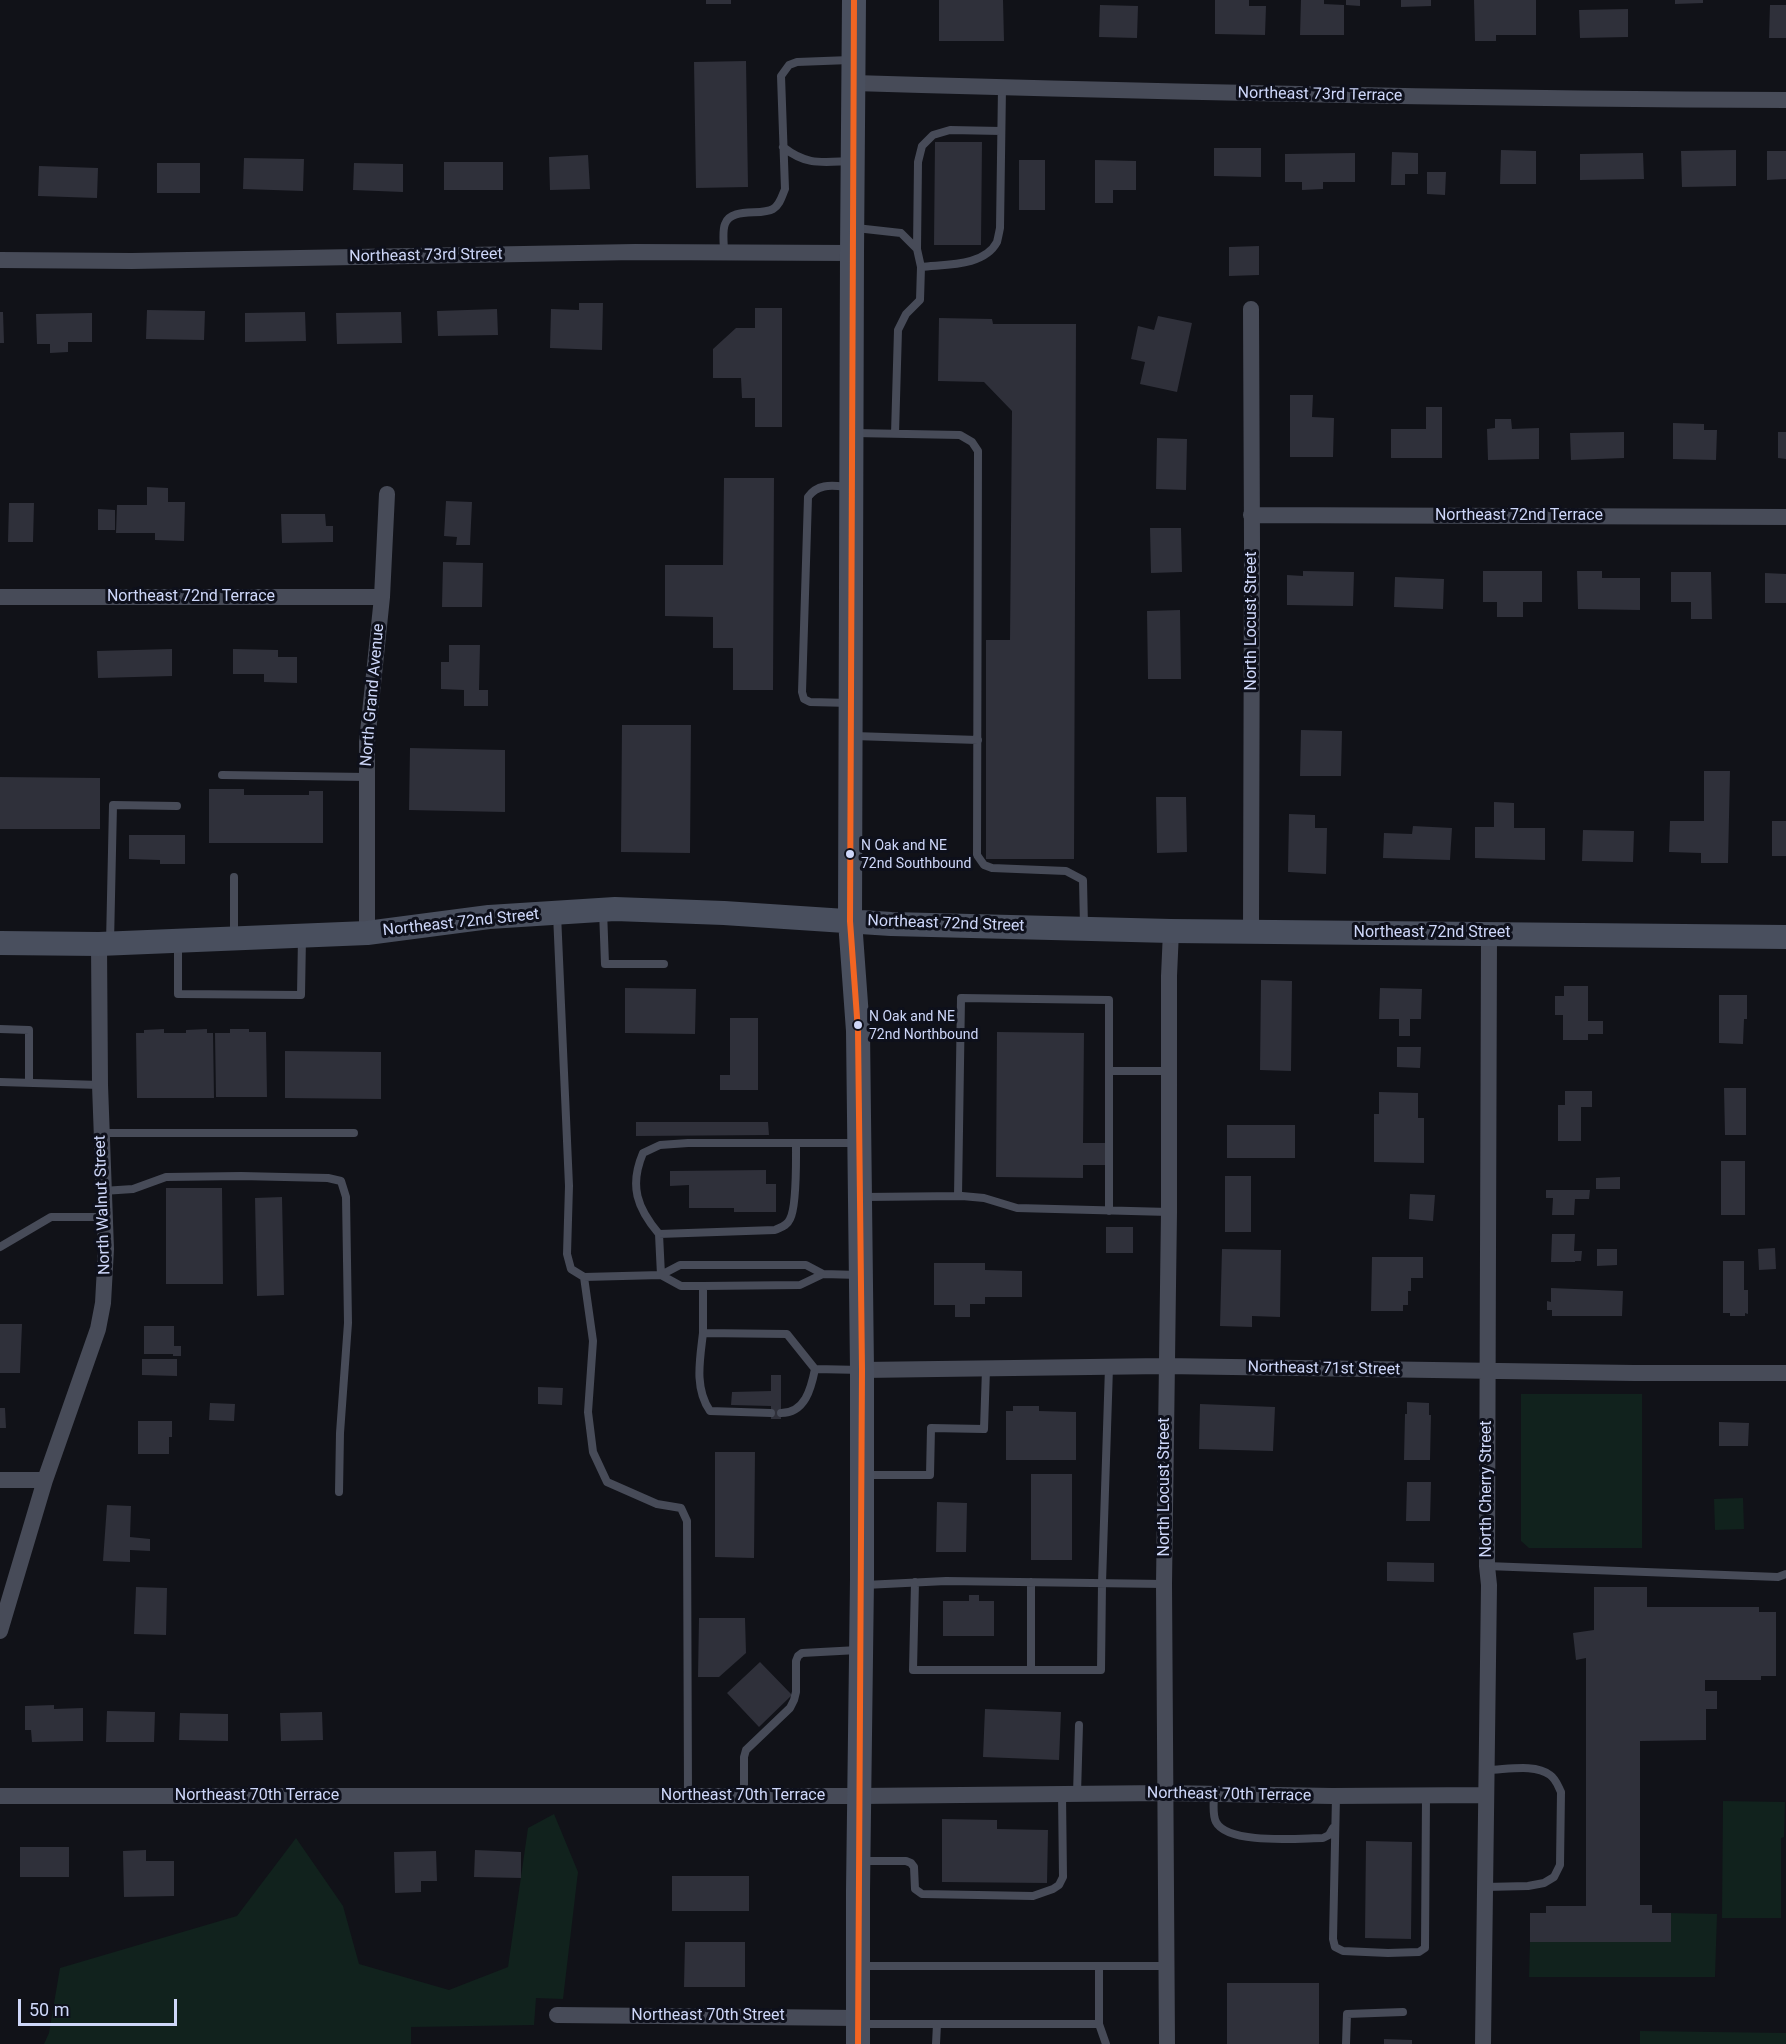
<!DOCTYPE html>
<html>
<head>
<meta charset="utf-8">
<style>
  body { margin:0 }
  #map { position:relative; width:1786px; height:2044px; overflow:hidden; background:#111218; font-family:Roboto,sans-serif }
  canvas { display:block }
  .scale { position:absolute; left:18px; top:1999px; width:159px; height:27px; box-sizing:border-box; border:3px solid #ced7f9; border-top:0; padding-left:8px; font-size:18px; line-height:21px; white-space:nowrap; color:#ced7f9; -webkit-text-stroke:4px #0e101b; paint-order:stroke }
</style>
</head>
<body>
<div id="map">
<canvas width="1786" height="2044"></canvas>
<div class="scale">50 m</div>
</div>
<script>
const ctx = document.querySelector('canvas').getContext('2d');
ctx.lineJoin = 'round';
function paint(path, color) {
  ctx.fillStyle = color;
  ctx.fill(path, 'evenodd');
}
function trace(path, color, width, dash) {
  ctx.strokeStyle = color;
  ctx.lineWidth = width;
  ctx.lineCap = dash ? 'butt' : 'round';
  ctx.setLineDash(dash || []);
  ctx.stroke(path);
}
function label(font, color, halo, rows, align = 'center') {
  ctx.font = font + ' Roboto,sans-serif';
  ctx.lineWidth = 6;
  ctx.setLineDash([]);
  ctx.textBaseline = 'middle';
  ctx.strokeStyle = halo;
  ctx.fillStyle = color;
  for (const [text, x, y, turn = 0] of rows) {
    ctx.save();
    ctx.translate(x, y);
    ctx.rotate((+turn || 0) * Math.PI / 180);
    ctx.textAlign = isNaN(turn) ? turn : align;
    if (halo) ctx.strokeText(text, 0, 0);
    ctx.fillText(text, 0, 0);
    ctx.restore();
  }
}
paint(new Path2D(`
  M1521,1394H1642V1548H1529L1521,1541Z
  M1743,1498L1744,1529L1715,1530L1714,1499Z
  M1723,1801L1785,1802L1784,1837L1781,1838V1918H1722Z
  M554,1814L578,1872L563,1999L536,1998L534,2025L411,2027V2044H44L49,2033L60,1968L237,1916L296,1838L343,1906L359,1964L449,1990L508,1967L528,1828Z
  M1671,1913L1717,1914L1715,1977H1529L1530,1942H1671Z
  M1640,2031L1786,2033V2044H1640Z`), '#11221d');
paint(new Path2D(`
  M706,0H731V4H706Z
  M939,0H1003L1004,41H939Z
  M1215,0H1249V6H1266L1265,35L1215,34Z
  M1301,0H1324V4L1344,5V35H1300Z
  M1346,0H1360V6L1346,5Z
  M1401,0H1431V6L1401,7Z
  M1474,0H1536V35H1496V41H1475Z
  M1675,0H1703V3L1675,4Z
  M1100,5L1138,6L1137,38L1099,37Z
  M1770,5H1786V38H1769Z
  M1628,9V37L1580,38L1579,10Z
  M746,61L748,187L696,188L694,62Z
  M935,142H982L981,245H934Z
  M1214,148H1261V177L1214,176Z
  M1501,150L1536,151V184H1500Z
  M1736,150V186L1682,187L1681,151Z
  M1767,151H1786V179L1767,180Z
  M1392,152L1418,153V174H1405V185H1391Z
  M1355,153V182H1323V189L1302,190V182H1285V154Z
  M1643,153L1644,179L1580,180V154Z
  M588,155L590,189L550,190L549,157Z
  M244,158L304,159L303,191L243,189Z
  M1019,160H1045V210H1019Z
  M1095,160L1136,161V190H1113V203H1095Z
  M444,162H503V190H444Z
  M157,163H200V193H157Z
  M354,163L403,164V192L353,190Z
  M39,166L98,168L97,198L38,196Z
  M1427,172H1446L1445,195L1427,194Z
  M1259,246V275L1229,276V247Z
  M579,303H603L602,350L550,348L551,309L579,310Z
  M755,308H782V427H755V398H742L741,378H713V349L736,328H755Z
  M497,309L498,335L438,336L437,311Z
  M147,310L205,311L204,340L146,339Z
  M0,312H3L4,343H0Z
  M305,312L306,341L245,342V313Z
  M401,312L402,343L337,344L336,313Z
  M92,313V342H68V352L50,353V344H37L36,314Z
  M1158,316L1192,323L1177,392L1140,384L1145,362L1131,359L1138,326L1154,330Z
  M939,318L992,319L993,324H1076L1074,859H986V640H1010L1012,411L984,382L938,381Z
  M1290,395H1313L1312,417L1334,418L1333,457H1290Z
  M1426,407H1442V458H1391V429H1426Z
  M1495,419H1511L1512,429L1539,428V459L1488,460L1487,429L1495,428Z
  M1673,423L1704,424V430H1717L1716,460L1673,459Z
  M1624,432V458L1571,460L1570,433Z
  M1778,432H1786V459L1778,458Z
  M1157,438L1187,439L1186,490L1156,489Z
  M724,478H774L773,690H733V648H713V617L665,616V565H723Z
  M147,487L168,488V502H185L184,541L155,540V533H116L117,505H147Z
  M446,501L472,502L470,545H456L457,537L444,536Z
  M9,503H34L33,542H8Z
  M98,509L115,510V530H98Z
  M281,514H325L326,526H333V542L282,543Z
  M1150,528H1181L1182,572L1151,573Z
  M443,562L483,563L482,607H442Z
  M1303,571L1354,572L1353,606L1287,605V575L1303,576Z
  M1483,571H1542V602H1523V617H1497V602H1483Z
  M1577,571H1602V578H1640V610L1578,609Z
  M1671,572H1711L1712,619H1691V602H1671Z
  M1765,573L1786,574V603H1765Z
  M1395,577L1444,579L1443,609L1394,607Z
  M1180,610L1181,679H1148L1147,611Z
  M449,645H480L479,690H488V706H464V690L441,689V662H449Z
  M172,649V676L98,678L97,651Z
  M233,649L278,650V657H297V683L264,682V674H233Z
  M622,725H691L690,853L621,852Z
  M1301,730L1342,731L1341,776H1300Z
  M410,748L505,750V812L409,810Z
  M1704,771H1730L1728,863H1701V853L1669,852L1670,821H1704Z
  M0,777L100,778V829H0Z
  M209,789H244V795H309V791H323V843H209Z
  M1156,797H1186L1187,852L1157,853Z
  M1494,802L1514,803V828H1545V860L1475,858V827H1494Z
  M1289,814L1315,815V828H1327L1326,874L1288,872Z
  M1772,821H1786V856H1772Z
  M1413,826L1452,828L1450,860L1383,858L1384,833L1412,834Z
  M1583,830L1634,831L1633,862L1582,861Z
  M129,835H185V864H160V860L129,859Z
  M1261,980L1292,981L1291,1071L1260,1070Z
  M1564,986H1588V1021H1603V1034H1588V1040H1563V1015H1555V996H1564Z
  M625,988L696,989L695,1034L625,1033Z
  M1380,988L1422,989L1421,1019H1410V1036H1399V1019H1379Z
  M1719,995H1747V1019H1744L1743,1044L1719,1043Z
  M730,1018H758V1090H720V1075H730Z
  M164,1029V1033H186V1030L207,1029V1033H213L214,1098H137L136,1033H144V1030Z
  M230,1029H249V1032H266L267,1097H216L215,1033H230Z
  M997,1032L1084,1033L1083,1143H1106L1105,1165H1083V1178L996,1177Z
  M1397,1047H1421L1420,1068L1397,1067Z
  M285,1051L381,1052V1099L285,1098Z
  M1724,1088H1746V1135H1725Z
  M1565,1091H1592V1107H1581V1141H1558V1105H1565Z
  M1379,1092L1418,1093V1118H1424V1163L1374,1162V1114H1379Z
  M636,1122H768L769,1135L636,1136Z
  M1227,1125H1295V1158H1227Z
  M1721,1161H1745V1215H1721Z
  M766,1170V1184H776V1212H734V1208H689V1185L670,1186V1171Z
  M1225,1176H1251V1232H1225Z
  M1620,1177V1189H1596V1178Z
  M166,1188H222L223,1284H166Z
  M1546,1190H1590L1589,1199H1575L1574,1215H1552L1553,1198H1546Z
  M1410,1194L1435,1195L1433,1221L1409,1219Z
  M282,1197L284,1295L257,1296L255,1198Z
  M1106,1227H1133V1253H1106Z
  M1552,1234H1575L1574,1251H1582L1581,1261H1575V1262H1551Z
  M1775,1248L1776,1269L1759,1270L1758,1249Z
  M1222,1249L1281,1250L1280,1317L1252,1316V1327L1220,1326Z
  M1597,1249H1617V1265L1597,1266Z
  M1372,1257H1423V1278H1411V1291H1408V1305H1403V1311H1371Z
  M1723,1261H1744V1290H1748V1314L1745,1313V1316H1730V1313H1723Z
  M934,1263H985V1270L1022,1271V1297H985V1304H970V1317H955V1305H934Z
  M1551,1288L1623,1291L1622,1316H1552V1310H1547V1301L1551,1302Z
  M0,1324H22L20,1373H0Z
  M144,1326H174V1346H181V1356H173V1354H144Z
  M142,1359H177V1376L142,1375Z
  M771,1375H781V1419H771V1406L731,1405L732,1392L771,1391Z
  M538,1387L563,1388L562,1405L538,1404Z
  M1407,1402L1429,1403V1415H1431L1430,1460H1404L1405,1414H1407Z
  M210,1403L235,1404L234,1421L209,1420Z
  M1200,1404L1275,1407L1273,1451L1199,1449Z
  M1013,1406H1039V1411L1076,1412V1460H1006V1411H1013Z
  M0,1408H5L6,1428H0Z
  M138,1421H172V1437H169V1454H138Z
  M1719,1422L1749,1423L1748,1446H1719Z
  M715,1452H755L754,1558L715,1557Z
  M1031,1474H1072V1560H1031Z
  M1407,1482H1431L1430,1521H1406Z
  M937,1502L967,1503L966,1552H936Z
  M107,1505L131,1506L130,1537L150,1539V1551L130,1550V1562L103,1561Z
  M1387,1562L1434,1563V1582L1387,1581Z
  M136,1587L167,1588L166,1635L134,1634Z
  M1594,1587H1647V1607H1759V1612H1776V1676H1761V1680H1705V1691H1717V1709H1706V1740L1640,1741V1905H1652V1913H1671V1942H1530V1913H1546V1906H1586V1658L1576,1660L1573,1633L1594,1630Z
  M969,1595H979V1601H994V1636H943V1601H969Z
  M699,1618H745L746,1653L719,1677H698Z
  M760,1662L792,1695L759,1727L727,1693Z
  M54,1705V1709L83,1708V1741L32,1742L31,1730H25V1706Z
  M985,1709L1061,1712L1059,1760L983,1757Z
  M107,1711L155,1712L154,1742H106Z
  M322,1712L323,1740L281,1741L280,1713Z
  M180,1713L228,1714V1741L179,1740Z
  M942,1819L997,1820V1829L1048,1830L1047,1883L942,1882Z
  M1366,1841L1412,1842L1411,1939L1365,1938Z
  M20,1847H69V1877H20Z
  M146,1850V1861H174V1896L124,1897L123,1851Z
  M475,1850L521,1852V1878L474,1877Z
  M436,1851L437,1881H421V1892L395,1893L394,1852Z
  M672,1876H749V1911H672Z
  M685,1942H745V1987H684Z
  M1227,1983H1319V2044H1227Z
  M1384,2039L1412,2040V2044H1384Z`), '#2f303a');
trace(new Path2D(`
  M783,147C807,166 822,162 851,161
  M856,228L901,233L917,249L921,267L920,300L906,314L898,330L895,434
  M917,249L918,162L922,146L933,135L950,130L1001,131
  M724,252C724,244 722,231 725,224C731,207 761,216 773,209C780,205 782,196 785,189L781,76L789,65L797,62L850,60
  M921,267C944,264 984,267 997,242C998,238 999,233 1000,228L1002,87
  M854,433L960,435L972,442L978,451L977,855L984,865L992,868L1066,871L1083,880L1084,927
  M850,703L810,702L804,699L802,692L808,497C819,482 834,486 851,487
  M854,736L978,740
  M222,775L367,777
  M234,877V937
  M603,910L605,964H664
  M557,914L569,1186L567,1254L571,1269L584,1277L661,1275L680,1265H806L823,1274
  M110,943L113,805L177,806
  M178,944V994L301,995L302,937
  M0,1029L29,1030V1083
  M1109,1071H1169
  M0,1082L100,1085
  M101,1133H354
  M796,1143C796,1159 797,1207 790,1219C787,1226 781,1227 775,1230L659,1234C637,1208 629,1186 643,1153L660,1145L688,1143H859
  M103,1191L133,1189L166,1177L241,1176L328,1178L341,1181L346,1197L348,1323L340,1433L339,1492
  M958,1196L961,998L1109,1000V1211
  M863,1197L962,1196L984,1198L1017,1208L1169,1212
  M659,1234L661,1275
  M0,1247L51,1217H104
  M661,1275L681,1286H703L800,1285L823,1274L859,1275
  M584,1277L593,1341L588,1412L593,1452L607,1482L657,1504L681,1508L687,1521L688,1795
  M703,1286V1333L787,1334L815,1369L862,1370
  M703,1333C700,1359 694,1388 710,1411L771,1413
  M781,1413C805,1413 811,1389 815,1369
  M862,1475H930L931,1428L984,1429L986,1369
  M1487,1566L1778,1577L1786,1574
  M915,1582L913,1670H1101L1102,1583L1109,1367
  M865,1585L946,1581L1164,1584
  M1031,1670V1582
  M1077,1794L1079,1725
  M1214,1794C1214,1802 1212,1814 1216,1822C1228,1845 1300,1838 1323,1838L1329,1835L1333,1828
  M744,1796V1757L746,1750L790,1708L794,1700L796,1692V1661L798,1656L802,1653L858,1650
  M1336,1796L1333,1939L1335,1947L1343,1951L1388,1953L1419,1952L1425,1948L1426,1796
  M860,1861H906L911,1863L914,1867L915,1889L922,1894L1033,1896L1053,1889L1059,1885L1063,1877L1062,1794
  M1485,1887L1528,1886L1544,1883L1554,1877L1560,1865L1561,1792C1558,1786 1556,1779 1550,1775C1535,1763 1505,1770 1487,1770
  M859,1966H1099
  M859,2024H1099V1966H1166
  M1099,2024L1106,2044
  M936,2044L937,2024
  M1346,2044L1347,2014L1403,2012`), '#474b58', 8);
trace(new Path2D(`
  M854,83C1164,92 1475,99 1786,100
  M0,260L132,261L635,252L852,253
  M1251,309L1252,542L1251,932
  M1251,515L1786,517
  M0,597H382
  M367,933V742L382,597L387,494
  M862,1370L1165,1366L1634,1373H1786
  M0,1480H45
  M0,1631L45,1480L98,1329L103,1303L106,1249L100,1085L99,944
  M0,1796H860L1165,1793L1332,1796L1486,1795
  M557,2015L858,2018
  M1167,2044L1164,1584L1169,1212V976L1171,931
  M1483,2044L1489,1585L1487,1566L1489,933`), '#474b58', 16);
trace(new Path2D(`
  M854,0L852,253L850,921L858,1031L862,1370V1579L858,1891V2044
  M0,943L99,944L367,933L489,917L615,909L724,913L891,924L1171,931L1786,937`), '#494f5e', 24);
trace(new Path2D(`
  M854,0L850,921L858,1031L862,1370L858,2044`), '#f26522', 6);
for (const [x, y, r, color] of [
  [850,854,5,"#ced7f9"],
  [858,1025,5,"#ced7f9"]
]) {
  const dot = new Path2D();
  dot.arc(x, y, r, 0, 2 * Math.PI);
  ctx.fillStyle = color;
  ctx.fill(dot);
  trace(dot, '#0e101b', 2);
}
label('14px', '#ced7f9', '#0e101b', [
  ["N Oak and NE",861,846],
  ["72nd Southbound",861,864],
  ["N Oak and NE",869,1017],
  ["72nd Northbound",869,1035]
], 'left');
label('16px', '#ced7f9', '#0e101b', [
  ["Northeast 73rd Terrace",1320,95,1],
  ["Northeast 73rd Street",426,256,-1],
  ["Northeast 72nd Terrace",1519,516],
  ["Northeast 72nd Terrace",191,597],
  ["North Locust Street",1252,621,-90],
  ["North Grand Avenue",373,695,-85],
  ["Northeast 72nd Street",461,923,-6],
  ["Northeast 72nd Street",946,924,2],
  ["Northeast 72nd Street",1432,933],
  ["North Walnut Street",103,1205,-92],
  ["Northeast 71st Street",1324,1369,1],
  ["North Locust Street",1165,1487,-90],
  ["North Cherry Street",1487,1489,-90],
  ["Northeast 70th Terrace",1229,1795,1],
  ["Northeast 70th Terrace",257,1796],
  ["Northeast 70th Terrace",743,1796],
  ["Northeast 70th Street",708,2016]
]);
</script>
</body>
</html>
